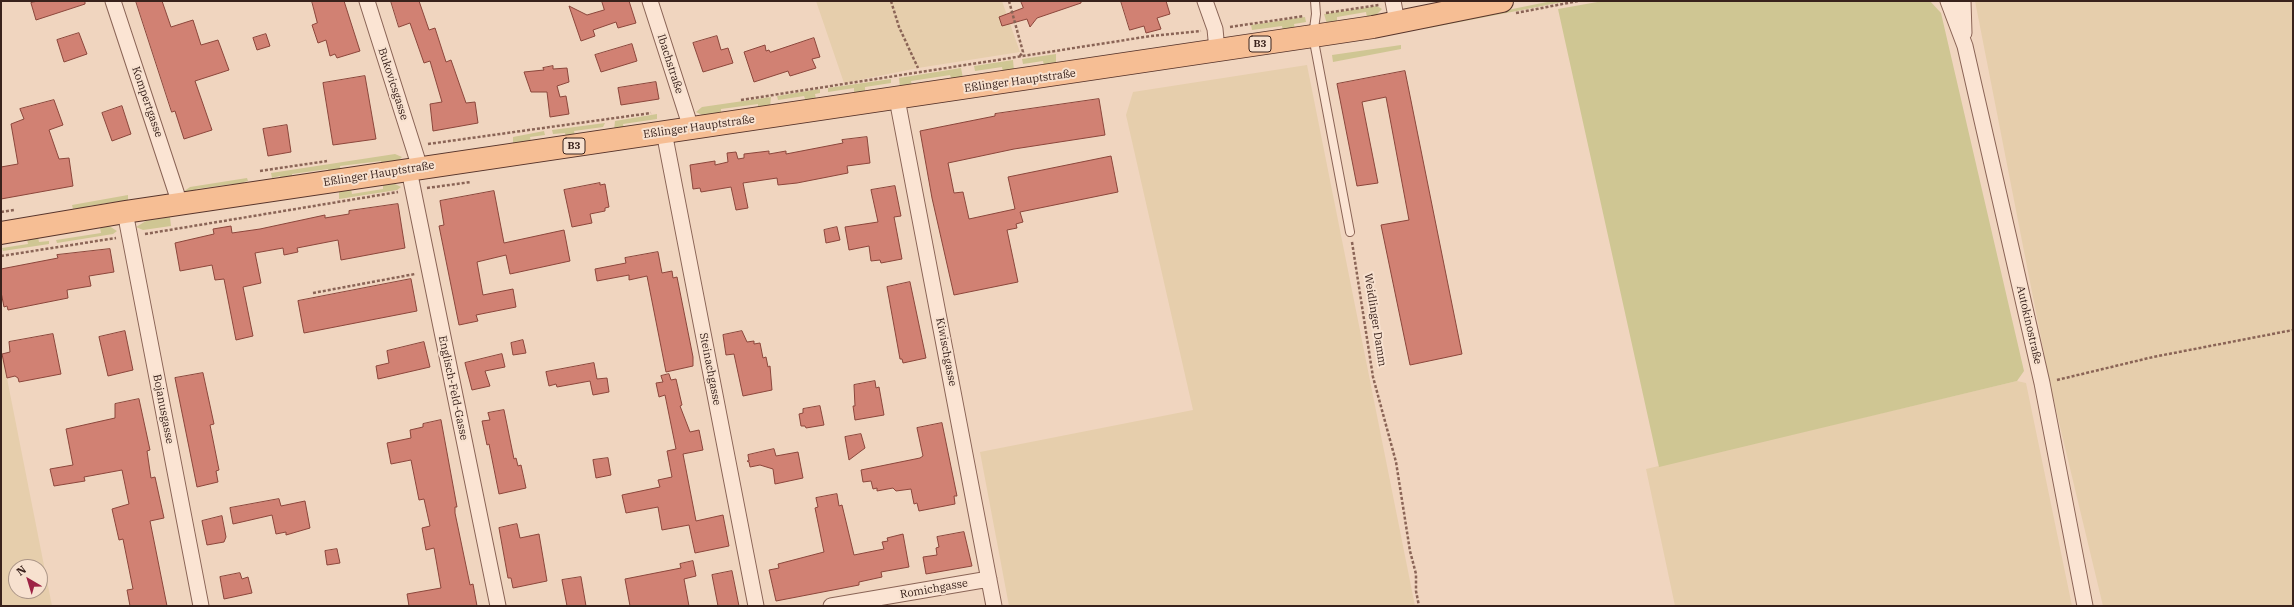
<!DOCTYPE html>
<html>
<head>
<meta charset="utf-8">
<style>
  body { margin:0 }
  #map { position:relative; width:2294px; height:607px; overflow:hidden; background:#f0d5bf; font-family:"IBM Plex Serif",serif }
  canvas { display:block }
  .frame { position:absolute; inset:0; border:2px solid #39221c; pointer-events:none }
  .north { position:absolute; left:8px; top:559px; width:40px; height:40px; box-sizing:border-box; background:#f7e1cf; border:1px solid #ab9587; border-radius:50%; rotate:322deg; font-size:11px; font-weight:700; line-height:16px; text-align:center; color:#39221c }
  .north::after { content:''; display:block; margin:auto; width:14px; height:18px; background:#9d2344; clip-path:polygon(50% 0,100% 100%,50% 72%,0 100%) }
</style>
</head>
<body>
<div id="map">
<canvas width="2294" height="607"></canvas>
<div class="frame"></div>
<div class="north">N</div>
</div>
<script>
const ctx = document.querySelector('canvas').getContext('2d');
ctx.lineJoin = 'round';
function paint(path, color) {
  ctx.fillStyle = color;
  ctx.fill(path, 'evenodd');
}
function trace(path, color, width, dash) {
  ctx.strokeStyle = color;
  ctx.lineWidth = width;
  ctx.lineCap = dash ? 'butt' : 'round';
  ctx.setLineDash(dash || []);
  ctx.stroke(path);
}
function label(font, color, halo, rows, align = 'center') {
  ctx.font = font + ' "IBM Plex Serif",serif';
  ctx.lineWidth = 4;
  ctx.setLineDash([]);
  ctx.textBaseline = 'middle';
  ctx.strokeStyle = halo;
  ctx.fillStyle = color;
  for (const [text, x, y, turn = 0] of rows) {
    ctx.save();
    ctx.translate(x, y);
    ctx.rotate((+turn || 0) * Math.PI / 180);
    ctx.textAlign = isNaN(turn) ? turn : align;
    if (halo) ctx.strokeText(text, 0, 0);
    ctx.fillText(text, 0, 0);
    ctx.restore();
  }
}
paint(new Path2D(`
  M816,1H1002L1020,52L918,68L844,83Z
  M1975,1H2293V606H2103L2051,389Z
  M1307,65L1415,606H1009L980,452L1193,410L1126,115L1133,92Z
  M1,348L52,606H1ZM16,567H40V591H16Z
  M2017,381L2026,383L2072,606H1675L1646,469Z`), '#e6ceac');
paint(new Path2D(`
  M1552,1H1568L1424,29L1443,23Z
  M1603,1H1930L1941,13L2024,371L2017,381L1659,467L1558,9Z
  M1377,6L1382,9L1376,15L1367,18L1366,12L1337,17V22L1327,24L1324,14Z
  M1305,17L1306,22L1294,24L1295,29L1283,31L1282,26L1252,30L1251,25Z
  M1401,45V49L1333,62L1332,55Z
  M1056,54V64L1044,66L1043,61L1023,64L1022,59Z
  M1013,60L1014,71L1003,73L1002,67L975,71L974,66Z
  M961,68L963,78L952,80L950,75L911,81L912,86L900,88L899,78Z
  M891,79V83L865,87V92L854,94V88L828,92V88Z
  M820,89V93L815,94L816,99L806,101L804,96L778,100L777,96Z
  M771,97L770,107L758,109V104L721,109V115L704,116L696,112L702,107Z
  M657,114V119L623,124L624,129L614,130L615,121Z
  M605,123L603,127L574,131L575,136L566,138L565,133L553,134L552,130Z
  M544,131L545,135L530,137L531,142L513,144V137Z
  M395,154L402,157L398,161L382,166L381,161L340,166L341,172L329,174L328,169L292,174V179L281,181L280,176L272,178L271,173Z
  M247,178L248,181L244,182L245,187L233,188L232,184L196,189L197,194L183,192L190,187Z
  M383,183H393L401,187L397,190L339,199V190L351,189L352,194L383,189Z
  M128,195V200L88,206L89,211L78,213L77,208L73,209L72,205Z
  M170,217L171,226L143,230L136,227L146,221Z
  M109,226L117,231L113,234L57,243L56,240L101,233L100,228Z
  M38,237L39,242L49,241V244L3,251L2,248L28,244L27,239Z`), '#cfc693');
const building = new Path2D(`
  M38,1H85V4L36,20L31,3Z
  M136,1H162L171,27L193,20L201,45L218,40L229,70L195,81L212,130L184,139L175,111L172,112Z
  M312,1H344L360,51L337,58L335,54L330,56L326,40L318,43L312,25L317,23Z
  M391,1H419L429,30L435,28L446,62L451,60L466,103L475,102L478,123L433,131L430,104L442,102L430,61L424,63L410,23L399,27Z
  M602,1H629L636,23L618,28L616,22L593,30L595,36L581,41L569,6L587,15L604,10Z
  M1021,1H1081V3L1037,18L1030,27L1027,19L1002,26L999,17L1023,8Z
  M1121,1H1166L1170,14L1157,18L1161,29L1146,33L1144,26L1130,30Z
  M79,33L87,54L64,62L57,40Z
  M266,34L270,46L257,50L253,38Z
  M717,36L721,50L728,48L733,63L703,72L693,43Z
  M814,38L820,57L812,59L816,68L790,76L788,71L754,82L744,52L765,45L766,51L769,50L770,52Z
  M632,44L637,61L601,72L595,55Z
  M553,66V69L567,68L569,82L557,86L560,97L566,96L569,114L550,117L547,92H531L524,72L544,70L543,68Z
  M1405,71L1462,354L1410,365L1381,225L1409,220L1386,97L1362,102L1378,183L1357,186L1337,84Z
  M365,76L376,139L333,145L323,83Z
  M656,82L659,99L621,105L618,88Z
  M1099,99L1105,135L1014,149L948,163L954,193L963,192L969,219L1015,209L1008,177L1111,156L1118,192L1020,212L1023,222L1016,224L1017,228L1007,230L1018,282L954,295L932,198L920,131L995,116V114Z
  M54,100L63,125L49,130L59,159L69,158L73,186L1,199V167L18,164L11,124L24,119L20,109Z
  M122,106L131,134L112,141L102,113Z
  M287,125L291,152L268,156L263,129Z
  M867,137L870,163L847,166L848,173L797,183L778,185L777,178L743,183L748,208L736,210L731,187L701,192L700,188L693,189L690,165L715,161V165L728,162L727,153L736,152L738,159L744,158V154L769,151V154L786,151V154L843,143L842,140Z
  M600,183V185L605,184L609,207L605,208V211L590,214L592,223L572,227L564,190Z
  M895,186L901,216L894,217L902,259L881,263L880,260L871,261L869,246L849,250L845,227L878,222L871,190Z
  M494,191L504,243L564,230L570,261L510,274L506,255L477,262L483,295L513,289L516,307L476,315L478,321L459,325L439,226L444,225L440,201Z
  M398,204L405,248L341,260L338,240L297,248L298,252L284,255L283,248L255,253L261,283L243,287L253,336L236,340L224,279L215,280L212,265L180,271L175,243L214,234L213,229L231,226L232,233L260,229L325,215V218L349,214V211Z
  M837,227L840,240L826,243L824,230Z
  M110,249L114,272L89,276L91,286L67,290L68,298L8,310L7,306L4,307L1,292V269L58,258L57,255Z
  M658,252L662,273L672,271L673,278L677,277L693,357V366L666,372L647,276L629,280V275L597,281L595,269L626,263L625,258Z
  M411,279L417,311L304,333L298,301Z
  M910,282L926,358L903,363L902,359H900L887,287Z
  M125,331L133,370L108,376L99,337Z
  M742,331L747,342L754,341V344L760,343L763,358L766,357L768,367L770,366L772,390L743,396L734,354L726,355L723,335Z
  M53,334L61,374L19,382L18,378L15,376L7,378L2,354L10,352L9,342Z
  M523,340L526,353L513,355L511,343Z
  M424,342L430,367L378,379L376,366L389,363L387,351Z
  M502,354L505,367L485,371L490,386L472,390L465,363Z
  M594,363L597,379L607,378L609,392L593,395L590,381L557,387L556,384L549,386L546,372Z
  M203,373L214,424L210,425L219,470L216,471L218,482L197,487L175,378Z
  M669,374L671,380L676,379L682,405L680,406L690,432L699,430L703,450L683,454L696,521L723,515L729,546L695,553L689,525L662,530L658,507L626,513L622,495L660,487L658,480L672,477L667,451L676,449L665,395L659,397L656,383L663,382L661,376Z
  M875,381L876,388L879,387L884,415L855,420L853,406H855L854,385Z
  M139,399L150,450L147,451L151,478L155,477L164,518L150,521L167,606H130L127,590L133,589L123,539L119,540L112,509L129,504L122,470L84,477L85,481L54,486L50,469L73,465L66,429L115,418V404Z
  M820,406L824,425L806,428L805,426H801L799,414L803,413V409Z
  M504,410L514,459L516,458L518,466L521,465L526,488L499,494L489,444L487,445L482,421L490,420L488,413Z
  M441,420L457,507H455V513L470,585L473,584L477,606H409L407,594L441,588L434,548L426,550L422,528L430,526L424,499L419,500L411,460L391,464L387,443L411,438L410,430L423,427V424Z
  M942,423L957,496H954L955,504L919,511L917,503L914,504L911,489L896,491L893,488L877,491V488L873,489L871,481L863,482L861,470L920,458L923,456L917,428Z
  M861,434L865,448L849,460L845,437Z
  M774,449L776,456L798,452L803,478L775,484L773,469L760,465L750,467L749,462L747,461H749L748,455Z
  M608,458L611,475L596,478L593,460Z
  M837,494L839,506L842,505L854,555L884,549L882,542L888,541L887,538L903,534L909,567L881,572L882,577L859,582V585L776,601L769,570L779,568L778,564L824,552L815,508L818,507L816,498Z
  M279,499L281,506L305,501L310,528L286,535V532L276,534L272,515L233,524L230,508Z
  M222,516L226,537L224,542L207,545L202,521Z
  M517,524L520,538L539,534L547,581L513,588L511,578H508L499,528Z
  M964,532L972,566L926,574L923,557L937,555L936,548L939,547L937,537Z
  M337,549L340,563L327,565L325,551Z
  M693,561L696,576L684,579L689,606H630L625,579L681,568L680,564Z
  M732,571L739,606H718L712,575Z
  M240,573L242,579L248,577L252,593L224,599L220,577Z
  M581,577L586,606H567L562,580Z`);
paint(building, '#d18173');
trace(building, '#8b463b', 1);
const lane = new Path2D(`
  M1315,1L1316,14L1313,36L1350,232`);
const street = new Path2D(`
  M113,1L180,204
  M367,1L420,168
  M650,1L691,128
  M1205,1L1215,29L1217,50
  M1393,1L1397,22
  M1948,1L1965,46L2042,383L2085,606
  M1963,1L1964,33
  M897,99L994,606
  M664,132L756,606
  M409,170L498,606
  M125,212L201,606
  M831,606L989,579`);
const primary = new Path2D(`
  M1,233L125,212L1313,36L1373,27L1502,1`);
trace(lane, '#8a6456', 10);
trace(street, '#8a6456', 17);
trace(primary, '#57342b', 24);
trace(new Path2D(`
  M891,1L899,27L918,68
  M1009,1L1023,52L1019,57
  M1326,13L1379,5
  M1516,13L1578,1
  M1230,27L1304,16
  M741,100L1151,36L1201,31
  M428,144L651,113
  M260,171L327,161
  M427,188L471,182
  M1,212L14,210
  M145,234L398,192
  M1352,242L1373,377L1396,462L1410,551L1416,574V591L1419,606
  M1,256L116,238
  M313,293L415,274
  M2057,380L2153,357L2293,330`), '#8a6456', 2.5, [3, 2]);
trace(lane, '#fbe4d3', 8);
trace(street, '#fbe4d3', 15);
trace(primary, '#f6be94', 22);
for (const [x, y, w] of [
  [1260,44,22],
  [574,146,22]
]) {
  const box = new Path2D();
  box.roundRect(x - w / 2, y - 8, w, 16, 3);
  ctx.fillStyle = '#f7e1cf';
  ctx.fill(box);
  trace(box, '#39221c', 1);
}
label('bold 10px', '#39221c', null, [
  ["B3",1260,44],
  ["B3",574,146]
]);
label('11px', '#39221c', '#f7e1cf', [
  ["Ibachstraße",670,64,72],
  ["Eßlinger Hauptstraße",1020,81,-8],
  ["Bukovicsgasse",393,84,72],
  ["Kompertgasse",147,102,71],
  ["Eßlinger Hauptstraße",699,127,-8],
  ["Eßlinger Hauptstraße",379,174,-9],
  ["Weidlinger Damm",1375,320,81],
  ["Autokinostraße",2029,325,77],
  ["Kiwischgasse",946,352,79],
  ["Steinachgasse",710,369,79],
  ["Englisch-Feld-Gasse",453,388,78],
  ["Bojanusgasse",163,409,79],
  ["Romichgasse",934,589,-10]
]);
</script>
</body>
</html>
